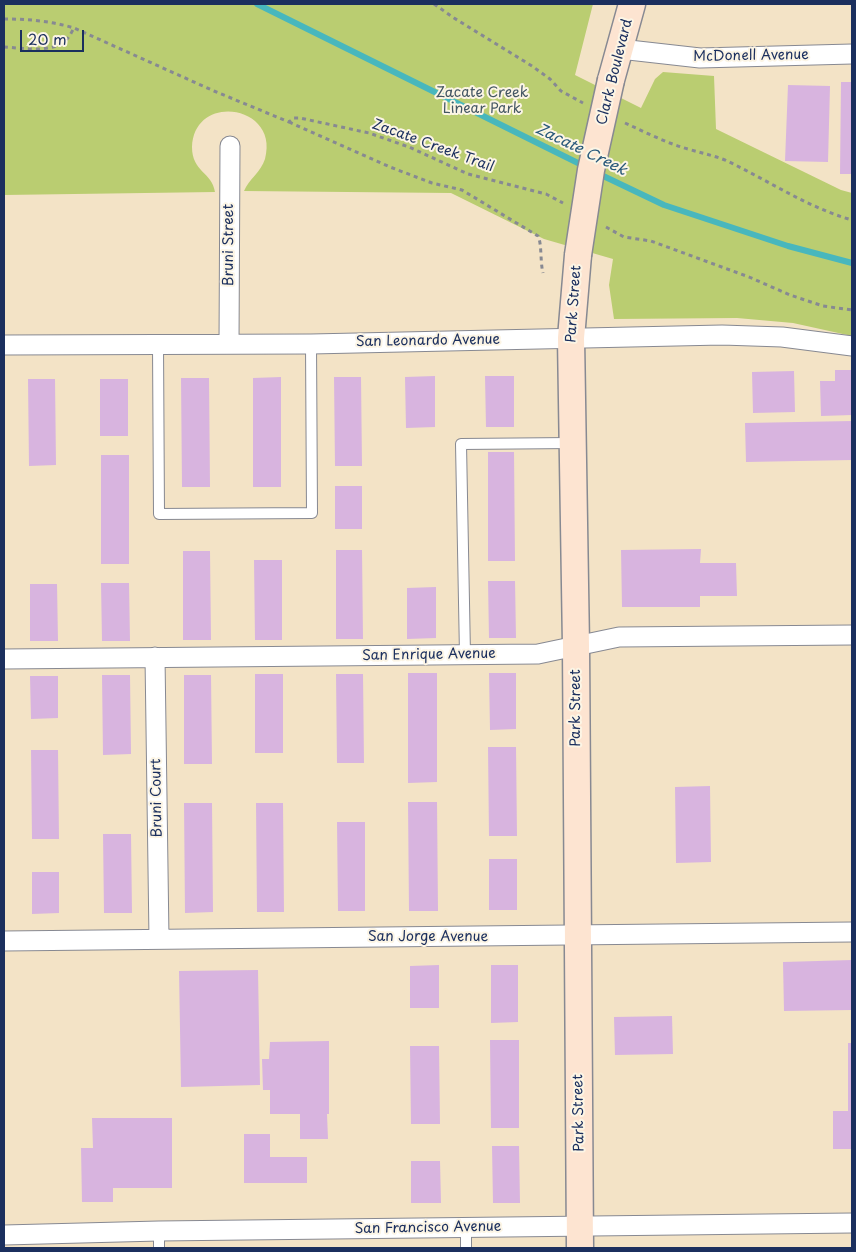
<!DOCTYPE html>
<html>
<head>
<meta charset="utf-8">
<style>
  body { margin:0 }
  #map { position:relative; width:856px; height:1252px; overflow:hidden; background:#f3e3c6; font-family:"Playpen Sans",sans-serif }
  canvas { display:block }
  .frame { position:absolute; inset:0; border:5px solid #1b2f5e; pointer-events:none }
  .scale { position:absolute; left:20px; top:30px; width:64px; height:22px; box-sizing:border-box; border:2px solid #1b2f5e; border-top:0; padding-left:6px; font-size:15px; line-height:18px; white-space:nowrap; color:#1b2f5e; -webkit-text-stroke:4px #fcf5e5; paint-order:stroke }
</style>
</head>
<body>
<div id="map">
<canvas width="856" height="1252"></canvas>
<div class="frame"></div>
<div class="scale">20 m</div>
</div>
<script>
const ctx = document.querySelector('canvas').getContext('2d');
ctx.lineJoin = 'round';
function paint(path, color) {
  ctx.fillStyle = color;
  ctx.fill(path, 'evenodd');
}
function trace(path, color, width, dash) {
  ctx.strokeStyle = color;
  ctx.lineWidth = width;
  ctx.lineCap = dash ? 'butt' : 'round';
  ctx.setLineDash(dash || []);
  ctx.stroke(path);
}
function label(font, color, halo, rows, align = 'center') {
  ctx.font = font + ' "Playpen Sans",sans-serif';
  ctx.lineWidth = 4;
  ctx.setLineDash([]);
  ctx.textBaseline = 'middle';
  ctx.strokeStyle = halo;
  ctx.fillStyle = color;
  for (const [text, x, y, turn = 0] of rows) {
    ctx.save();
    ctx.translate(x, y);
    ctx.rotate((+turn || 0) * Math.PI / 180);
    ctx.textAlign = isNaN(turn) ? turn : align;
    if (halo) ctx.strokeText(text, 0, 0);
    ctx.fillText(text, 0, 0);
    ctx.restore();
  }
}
paint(new Path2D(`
  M4,4H593L575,75L641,108L655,79L663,72L714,76L716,129L841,190L852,193V336L793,323L737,318L614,319L609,285L613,259L544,239L451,193L244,191C249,179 261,172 265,159C280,105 194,92 192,147C192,172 212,172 215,192L4,195Z`), '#bacd71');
trace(new Path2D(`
  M257,4L586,167
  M597,173L664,205L788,246L852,263`), '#48b7bd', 6);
paint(new Path2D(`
  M841,82H852V174H840Z
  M788,85L830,86L828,162L785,161Z
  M835,370H852V415L821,416L820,381H835Z
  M794,371L795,412L753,413L752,372Z
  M435,376V427L406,428L405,377Z
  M485,376H514V427H486Z
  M281,377V487H253V378Z
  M334,377H361L362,466H335Z
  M181,378H209L210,487H182Z
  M28,379H55L56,465L29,466Z
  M100,379H128V436H100Z
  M852,421V460L746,462L745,423Z
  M488,452H514L515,561H488Z
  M101,455H129V564H101Z
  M335,486H362V529H335Z
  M701,549L700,563H736L737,596H700V607H622L621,550Z
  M336,550H362L363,639H336Z
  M183,551H210L211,640H183Z
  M254,560H282V640H255Z
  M488,581H515L516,638H489Z
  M101,583H129L130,641H102Z
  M30,584H57L58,641H30Z
  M436,587V638L407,639V588Z
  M408,673H437V782L408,783Z
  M489,673H516V729L490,730Z
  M255,674H283V753H255Z
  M336,674H363L364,763H337Z
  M102,675H130L131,754L103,755Z
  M184,675H211L212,764H184Z
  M30,676H58V718L31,719Z
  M488,747H516L517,836H489Z
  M31,750H58L59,839H32Z
  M710,786L711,862L676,863L675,787Z
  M408,802H437L438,911H409Z
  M184,803H212L213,912L185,913Z
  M256,803H283L284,912H257Z
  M337,822H365V911H338Z
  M103,834H131L132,913H104Z
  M489,859H517V910H489Z
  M32,872H59V913L32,914Z
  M852,960V1010L784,1011L783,962Z
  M439,965V1008H410V966Z
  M491,965H518V1022L491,1023Z
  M258,970L260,1085L181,1087L179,971Z
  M672,1016L673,1054L615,1055L614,1017Z
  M490,1040H519V1128H491Z
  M329,1041V1114H327L328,1139H300V1114H270V1090H263L262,1059H269L270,1042Z
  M848,1043H852V1149H833V1111H848Z
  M410,1046H439L440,1124H411Z
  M92,1118H172V1188H113V1202H82L81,1148H93Z
  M244,1134H270V1157H307V1183H244Z
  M492,1146H519L520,1203H493Z
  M411,1161H440L441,1203H411Z`), '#d8b4df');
const service = new Path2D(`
  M158,345L159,514L312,513L311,344
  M465,655L461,444L572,443
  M466,1227V1248
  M159,1248V1231`);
const minor = new Path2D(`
  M620,49L700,58L852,54
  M229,344L230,146
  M4,345L311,344L722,335L782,337L852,346
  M155,657L159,939
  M4,659L538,654L619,637L852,635
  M4,941L852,932
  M4,1235L159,1231L852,1223`);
const secondary = new Path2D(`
  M611,80L632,4
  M578,255L571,338L576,646L580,1248`);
trace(service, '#878992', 12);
trace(minor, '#878992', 21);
trace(secondary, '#878992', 29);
trace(new Path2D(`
  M434,4L454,18L532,66L550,79L561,91L583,103
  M4,19C28,19 51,21 74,28L214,91L289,122L294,118H300L369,133L409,147L468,174L546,194L563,203
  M4,47C22,48 53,54 67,39C70,36 72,31 74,28
  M289,122L390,167L432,183L462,190L538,236C542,244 540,261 543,273
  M625,123C645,132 666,143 688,149C701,153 712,155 725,160C768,180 806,207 852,220
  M606,227L624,237L651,241L749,277L790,295L823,306L852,310`), '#878992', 3, [4, 4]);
trace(service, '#fff', 10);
trace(minor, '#fff', 19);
trace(secondary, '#fde4d1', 26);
const secondaryBridge = new Path2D(`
  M578,255L591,170L611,80`);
trace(secondaryBridge, '#878992', 29, []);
trace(secondaryBridge, '#fde4d1', 26);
label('14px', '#1b2f5e', '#fcf5e5', [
  ["McDonell Avenue",751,56,-1],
  ["Clark Boulevard",615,72,-76],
  ["Zacate Creek Trail",433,146,20],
  ["Bruni Street",229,245,-90],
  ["Park Street",574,304,-86],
  ["San Leonardo Avenue",428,341,-1],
  ["San Enrique Avenue",429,655,-1],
  ["Park Street",576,708,-90],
  ["Bruni Court",157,798,-91],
  ["San Jorge Avenue",428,937],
  ["Park Street",579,1113,-91],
  ["San Francisco Avenue",428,1228,-1]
]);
label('14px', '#435663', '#fcf5e5', [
  ["Zacate Creek",482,93],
  ["Linear Park",482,109]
]);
label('italic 15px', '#28587a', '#fcf5e5', [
  ["Zacate Creek",581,150,26]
]);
</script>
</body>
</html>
